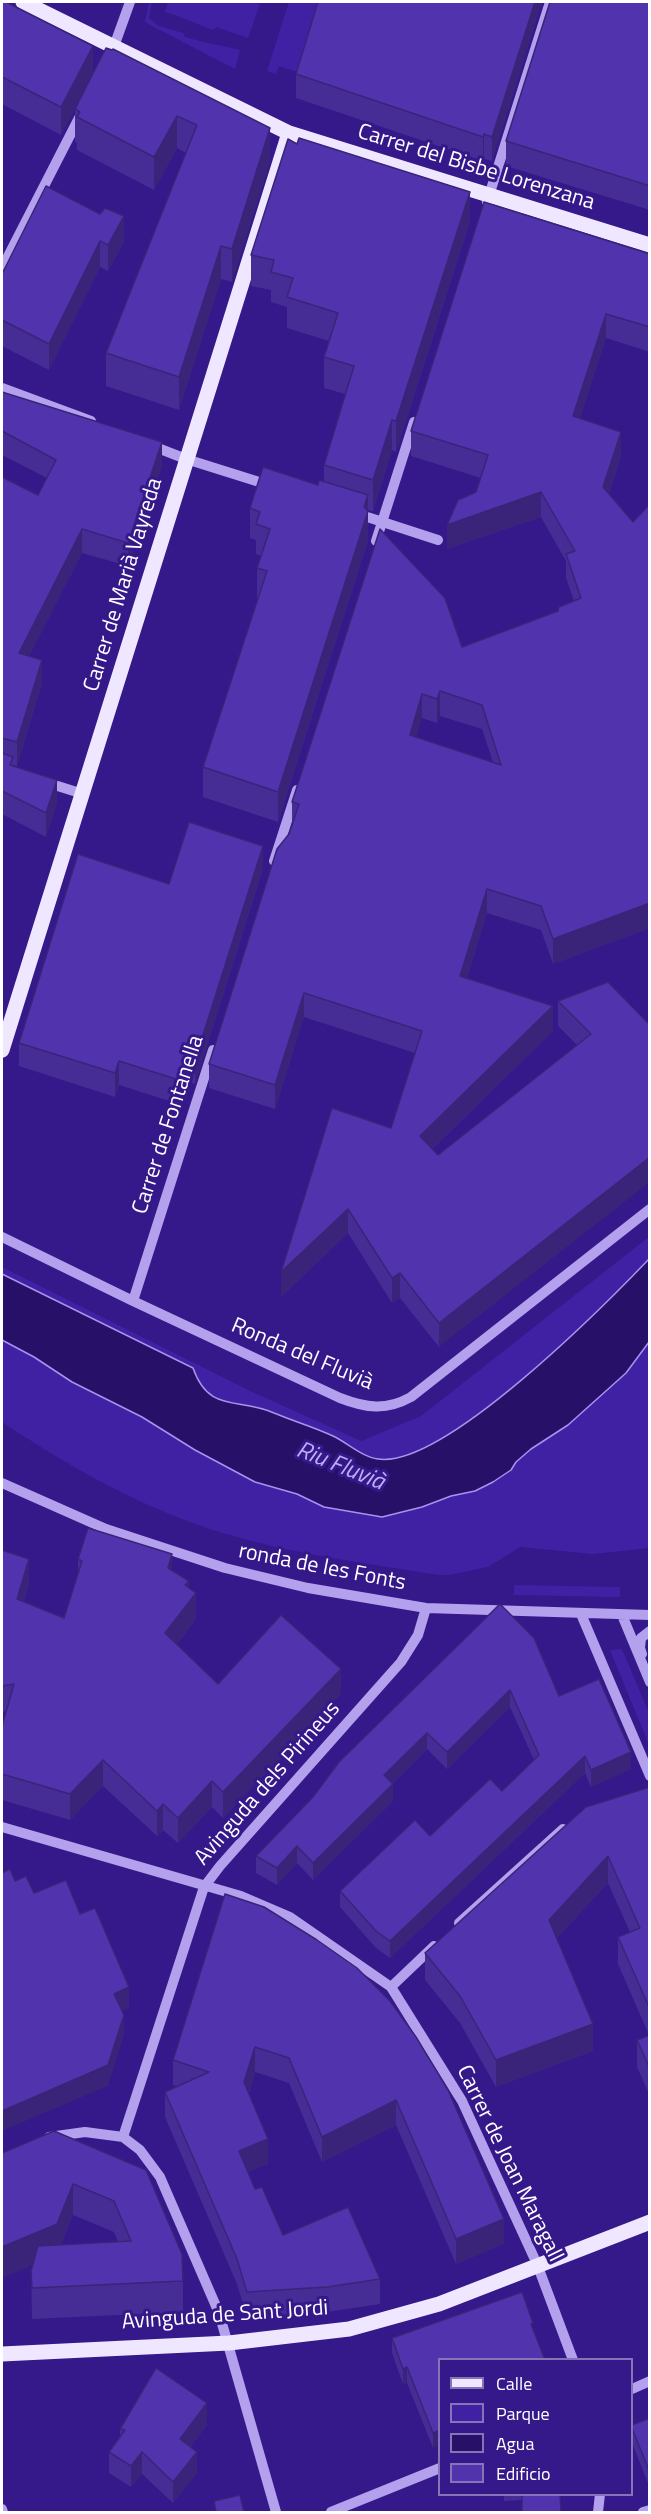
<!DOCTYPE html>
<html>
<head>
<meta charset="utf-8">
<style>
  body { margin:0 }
  #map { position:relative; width:651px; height:2514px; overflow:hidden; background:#351889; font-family:"Titillium Web",sans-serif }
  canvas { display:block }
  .frame { position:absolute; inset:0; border:3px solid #fff; pointer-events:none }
  .legend { position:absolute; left:438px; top:2358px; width:195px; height:138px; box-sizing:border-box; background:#351889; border:2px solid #8674b8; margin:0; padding:8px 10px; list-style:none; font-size:18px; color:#fff }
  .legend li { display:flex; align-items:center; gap:12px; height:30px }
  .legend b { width:30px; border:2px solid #8674b8 }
</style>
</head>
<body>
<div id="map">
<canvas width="651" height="2514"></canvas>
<div class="frame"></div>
<ul class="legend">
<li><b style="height:8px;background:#efe7ff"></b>Calle</li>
<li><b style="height:16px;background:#4021a3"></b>Parque</li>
<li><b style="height:16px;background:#271067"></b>Agua</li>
<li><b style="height:16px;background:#5134ad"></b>Edificio</li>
</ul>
</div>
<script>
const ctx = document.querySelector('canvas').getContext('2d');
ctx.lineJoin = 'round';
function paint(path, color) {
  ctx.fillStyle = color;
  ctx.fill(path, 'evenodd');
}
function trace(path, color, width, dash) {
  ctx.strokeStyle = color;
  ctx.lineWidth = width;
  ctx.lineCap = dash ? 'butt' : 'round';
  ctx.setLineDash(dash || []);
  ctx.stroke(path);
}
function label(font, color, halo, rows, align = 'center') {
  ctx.font = font + ' "Titillium Web",sans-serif';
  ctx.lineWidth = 6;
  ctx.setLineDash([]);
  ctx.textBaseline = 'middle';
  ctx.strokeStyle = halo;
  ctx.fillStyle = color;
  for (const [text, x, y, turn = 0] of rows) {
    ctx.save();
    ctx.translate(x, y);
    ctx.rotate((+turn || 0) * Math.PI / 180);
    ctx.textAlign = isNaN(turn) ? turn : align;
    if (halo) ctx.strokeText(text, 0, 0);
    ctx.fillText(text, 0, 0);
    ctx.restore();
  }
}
paint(new Path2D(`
  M149,2H152L149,18L159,26L183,33L185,37C204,43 221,45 240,50L235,69L148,24L145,21Z
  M168,2H253L260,4L248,38L216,27L213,30C196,24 182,17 165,12Z
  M289,2H324L300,73L279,66L276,74L267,71Z
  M650,1236L649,1259C604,1306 443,1469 378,1459C362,1456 348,1443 333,1436C314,1427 293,1421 274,1413C238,1397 209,1414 193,1367L2,1274V1267L248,1390L361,1441L421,1416Z
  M2,1340L34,1357L72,1382L142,1417L195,1450L255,1482L297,1494L324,1507L376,1517L422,1507L451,1496L475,1491L493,1482L511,1470L516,1462L531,1449L568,1425L626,1373L649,1342V1548L593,1554L520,1547L488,1567L449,1575H439C351,1561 260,1550 177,1517C116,1493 56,1458 2,1422Z
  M514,1585L620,1587V1597L514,1595Z
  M622,1649L649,1713V1745L610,1650Z`), '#4021a3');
const water = new Path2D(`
  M649,1259V1342L626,1373L568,1425L531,1449L516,1462L511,1470L493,1482L475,1491L451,1496L422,1507L382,1517L324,1507L297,1494L255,1482L195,1450L142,1417L72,1382L34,1357L2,1340V1274L193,1368C209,1414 239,1397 274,1413C293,1421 314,1427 333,1436C348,1443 362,1457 378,1459C443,1469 604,1306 649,1259Z`);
paint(water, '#271067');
trace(water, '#a893f0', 1.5);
trace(new Path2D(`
  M112,52L130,2
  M487,202L550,2
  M2,268L81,114
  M2,388L91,421
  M150,445L186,459L272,486
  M355,513L438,540
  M376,541L414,422
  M45,782L83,794
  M274,861L297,790
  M2,1237L133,1301L340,1398C366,1408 386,1411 411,1397L650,1209
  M133,1301L213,1050
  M2,1483L106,1529L225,1568L308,1588L426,1608L650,1615
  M581,1614L650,1776
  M622,1615L650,1682
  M642,1654L640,1648L641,1638L650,1631
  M2,1827L241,1896L290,1917L391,1987L462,2101L537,2264L573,2360
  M459,1923L563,1829
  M391,1987L434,1946
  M49,2137L85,2132L123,2137L140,2150L160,2177L219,2313L276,2512
  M123,2137L204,1887L220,1866L401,1662L418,1635L426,1608
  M632,2389L650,2381
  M2,2509L3,2512
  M331,2512L440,2468
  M598,2512L600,2494
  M643,2512L650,2510`), '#b3a1ee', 10);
trace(new Path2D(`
  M23,2L289,133L650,245
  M2,1050L289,133
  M2,2354L229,2343L349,2329L439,2304L650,2222`), '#efe7ff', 15);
paint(new Path2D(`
  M2,2L93,74L61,135L2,104Z
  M542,2L492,161L484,159L483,161L296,98V74Z
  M650,2V210L506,166V141Z
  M106,48L270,161L232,282L221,279L179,410L106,386V353L186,153L177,148L154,190L77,150V143L75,142V109Z
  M46,186L124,242L108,271L100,267L49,370L2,346V274Z
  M470,222L396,452L392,450L373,511L368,510V541L278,822L203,797V767L258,598H257V568L261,556L256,554V540L250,538V508L318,485L324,481V465L345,394L324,388V357L329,341L287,328V307L271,302V290L251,286V255Z
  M650,254V352L606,338L580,418L621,456L609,494L633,522L650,504V928L553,964L541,930L487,913L467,978L553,1031L432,1149L438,1155L577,1045L558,1026V1001L650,1025L439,1347L400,1298L392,1303L348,1233L281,1297L391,1128L415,1053L304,1017L275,1109L209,1088V1064L292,824V802L462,647L558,611L574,601L566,578V561L541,517L447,549L476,492L481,478L411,456V431ZM440,716L482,729L493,762L416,737L422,718L437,723Z
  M2,392L162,466L128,566L82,553L29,656L42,683L17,766L13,765V766L57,803L46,837L2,814V477L38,495L47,478L2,455Z
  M263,869L195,1084L189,1082L182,1105L119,1085L115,1097L19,1066V1043L169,884Z
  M2,1550L29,1585L24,1601L64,1618L78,1574V1559L172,1571L189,1588L196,1619L177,1644L218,1684L341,1694L223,1818L212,1807L178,1843L163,1830L157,1836L103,1786L70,1820L2,1800V1726L6,1711L2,1712Z
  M500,1604L559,1696L631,1769L591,1787L585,1773L390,1958L376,1948L340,1907V1891L430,1836L502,1791L534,1760L510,1707L447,1769L427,1749L392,1784L393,1801L313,1880L297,1863L277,1885L256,1873V1856Z
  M650,1787V2096L637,2067V2040L649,2035L618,1964V1937L630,1932L608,1883L557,1938L593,2051L496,2087L460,2023L425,1980V1953Z
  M264,1907L504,2244L456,2264L396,2125L322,2162L289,2083L255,2072L249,2093L268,2164L248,2172L255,2189L283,2235L380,2279V2304L327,2312L247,2317L237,2284L165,2117V2092L178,2086L173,2085V2060Z
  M54,2131L183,2281V2312L32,2319L31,2271L33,2265ZM73,2215L114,2232L118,2242L61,2245Z
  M533,2330L433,2448L407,2383L403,2384L392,2353V2338Z
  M650,2418V2488L632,2443V2425Z
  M207,2425L191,2446L197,2473L173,2503L142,2474L131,2487L109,2473V2452L120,2437V2429Z
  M504,2494H560L522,2500L504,2501Z`), '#462d95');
paint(new Path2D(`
  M535,2H542L492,161V137Z
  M93,46V74L61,135V107Z
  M177,116V148L154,190V157Z
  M270,128V161L232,282V249Z
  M484,134V159L483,161V137Z
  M470,192V222L396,452V421Z
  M124,216V242L108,271V245Z
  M100,241V267L49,370V344Z
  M221,246V279L179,410V377Z
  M606,314V338L573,441V416Z
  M392,420V450L373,511V480Z
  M621,432V456L603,512V487Z
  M162,442V466L128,566V543Z
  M541,492V517L447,549V525Z
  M368,495V541L278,822V792Z
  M82,529V553L19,677V653Z
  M42,660V683L17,766V742Z
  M440,691V716L437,723V699Z
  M422,694V718L410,759V735Z
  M57,780V803L46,837V813Z
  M263,846V869L195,1084V1060Z
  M487,889V913L460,1000V976Z
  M650,903V928L553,964V939Z
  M304,993V1017L275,1109V1085Z
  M553,1006V1031L420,1160V1136Z
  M189,1059V1082L182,1105V1081Z
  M119,1061V1085L115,1097V1073Z
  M650,1157V1182L439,1347V1323Z
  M348,1209V1233L281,1297V1272Z
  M400,1273V1298L392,1303V1278Z
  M172,1554V1580L168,1568Z
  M29,1559V1585L17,1624V1599Z
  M189,1581V1603L196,1593V1619L165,1659V1633L185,1585Z
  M341,1669V1694L223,1818V1792Z
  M510,1690V1707L447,1769V1752Z
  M427,1733V1749L384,1792V1775Z
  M631,1752V1769L591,1787V1770Z
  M585,1756V1773L390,1958V1941Z
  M103,1760V1786L70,1820V1794Z
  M212,1781V1807L178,1843V1818Z
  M393,1784V1801L313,1880V1863Z
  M163,1804V1830L157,1836V1811Z
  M297,1846V1863L277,1885V1868Z
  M608,1856V1883L549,1947V1920Z
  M129,1987V2008L114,2014V1994Z
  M124,2015V2035L108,2086L2,2131V2111Z
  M593,2024V2051L496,2087V2060Z
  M255,2047V2072L244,2107V2082Z
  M396,2100V2125L322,2162V2137Z
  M268,2139V2164L239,2176V2151Z
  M73,2184V2215L57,2255L2,2278V2247Z
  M504,2219V2244L456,2264V2239Z
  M407,2367V2383L403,2384V2369Z
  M207,2403V2425L180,2460V2439Z
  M440,2430V2445L433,2448V2433Z
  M142,2452V2474L131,2487V2466Z
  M197,2452V2473L173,2503V2482Z`), '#392479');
const building = new Path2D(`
  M2,2H6L93,46L61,107L2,77Z
  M318,2H535L492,137L484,134L483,137L296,74Z
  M550,2H650V186L506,141Z
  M106,48L112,50L113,49L270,128L232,249L221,246L179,377L106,353L197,125L177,116L154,157L77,117L80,112L75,109Z
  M299,138L470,192L396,421L392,420L373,480L324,465L354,366L324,357L338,313L287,297L293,278L271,272L274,260L251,255L288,139L297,144Z
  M46,186L100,214L105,208L124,216L108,245L100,241L49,344L2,320V274Z
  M484,202L650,254V327L606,314L573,416L621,432L603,487L633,522L650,504V903L553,939L541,906L487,889L460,976L553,1006L420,1136L438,1155L591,1034L558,1001L608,982L650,1025V1157L439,1323L400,1273L392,1278L348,1209L281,1272L332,1108L391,1128L422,1031L304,993L275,1085L209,1064L277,849L289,834L299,804L292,802L380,529L445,598L462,647L558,611L559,607L581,598L566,554L575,551L541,492L447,525L458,500L476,492L488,455L411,431ZM440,691L482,705L501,765L410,735L422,694L437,699Z
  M2,392L162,442L128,543L82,529L19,653L42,660L17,742L2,738V477L38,495L56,460L2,431Z
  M263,467L318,485L319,480L368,495L364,507L368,511L278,792L203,767L267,571L257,568L270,529L256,524L260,512L250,508Z
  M2,753L13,757L10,765L57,780L46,813L2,791Z
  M189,822L263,846L195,1060L189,1059L182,1081L119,1061L115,1073L19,1043L78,854L169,884Z
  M88,1528L172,1554L168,1568L189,1581L185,1585L196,1593L165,1633L218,1684L281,1615L341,1669L223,1792L212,1781L178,1818L163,1804L157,1811L103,1760L70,1794L2,1774V1726L14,1684L2,1686V1550L29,1559L17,1599L64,1618L82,1561L78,1559Z
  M500,1604L534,1638L559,1696L599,1679L631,1752L591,1770L585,1756L390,1941L376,1931L340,1891L415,1820L430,1836L490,1779L502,1791L539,1755L510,1690L447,1752L427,1733L384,1775L393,1784L313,1863L297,1846L277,1868L256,1856L313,1797L339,1762Z
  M650,1787V2009L618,1937L640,1928L608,1856L549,1920L593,2024L496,2060L460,1996L425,1953L586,1807Z
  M10,1869L15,1881L26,1876L34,1893L66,1880L80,1914L95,1908L129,1987L114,1994L124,2015L108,2065L2,2111V1873Z
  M225,1894L264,1907L317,1940L357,1968L390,2001L416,2037L448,2090L504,2219L456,2239L396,2100L322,2137L289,2058L255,2047L244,2082L268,2139L239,2151L255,2189L262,2187L283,2235L348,2207L380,2279L327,2287L247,2292L237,2259L165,2092L209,2072L173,2060Z
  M650,2035V2069L637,2040Z
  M54,2131L146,2170L182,2254L183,2281L32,2288L31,2271L38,2246L131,2241L114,2201L73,2184L57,2224L2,2247V2153Z
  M522,2292L533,2323L531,2324L545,2360H440V2430L433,2433L407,2367L403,2369L392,2338Z
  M156,2368L207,2403L180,2439L197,2452L173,2482L142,2452L131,2466L109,2452L125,2430L120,2429Z
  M650,2418V2473L632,2428V2425Z
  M522,2494H560L561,2512H522Z
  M240,2495L244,2512H216L214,2501Z`);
paint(building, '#5134ad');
trace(building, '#392479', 1.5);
label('22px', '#fff', '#351889', [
  ["Carrer del Bisbe Lorenzana",476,168,17],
  ["Carrer de Marià Vayreda",124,585,-73],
  ["Carrer de Fontanella",169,1125,-72],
  ["Ronda del Fluvià",302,1355,23],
  ["ronda de les Fonts",322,1568,11],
  ["Avinguda dels Pirineus",268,1784,-49],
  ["Carrer de Joan Maragall",509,2164,64],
  ["Avinguda de Sant Jordi",225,2316,-4]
]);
label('italic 24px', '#beadf5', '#351889', [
  ["Riu Fluvià",340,1467,22]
]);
</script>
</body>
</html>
